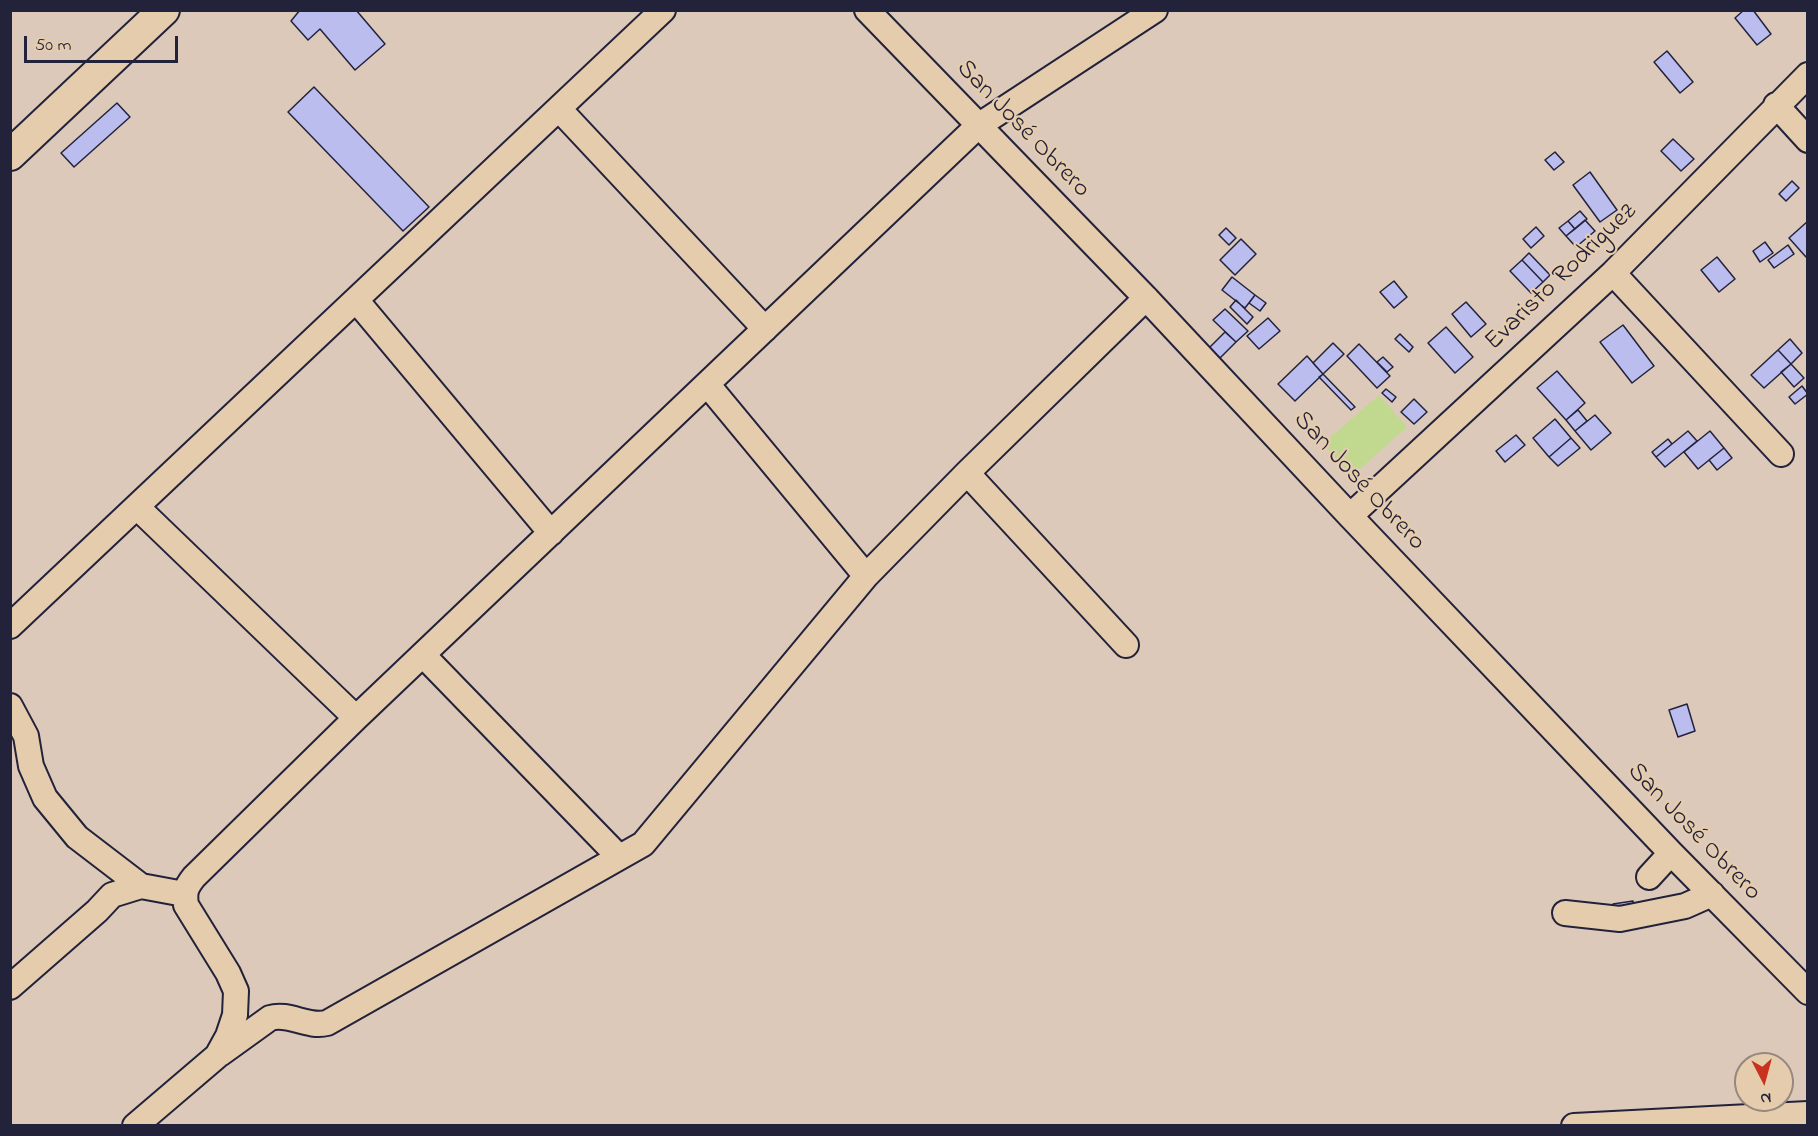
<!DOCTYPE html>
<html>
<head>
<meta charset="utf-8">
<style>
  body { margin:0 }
  #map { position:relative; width:1818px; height:1136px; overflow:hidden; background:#ddc9ba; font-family:"Indie Flower",sans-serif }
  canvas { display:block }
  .frame { position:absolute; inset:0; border:12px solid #22223b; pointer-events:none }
  .north { position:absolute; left:1734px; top:1052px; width:60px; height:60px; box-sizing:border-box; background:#e5ccad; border:2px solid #97887f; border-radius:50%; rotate:174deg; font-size:16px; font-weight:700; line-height:24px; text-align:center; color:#22223b }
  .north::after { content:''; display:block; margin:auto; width:21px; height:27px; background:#c8321e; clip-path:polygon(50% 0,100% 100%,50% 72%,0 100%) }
  .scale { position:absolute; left:24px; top:36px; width:154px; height:27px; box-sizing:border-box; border:3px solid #22223b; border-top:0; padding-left:8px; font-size:18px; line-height:21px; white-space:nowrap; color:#22223b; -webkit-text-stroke:4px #e5ccad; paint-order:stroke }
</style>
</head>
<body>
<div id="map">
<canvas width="1818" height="1136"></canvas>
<div class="frame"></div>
<div class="north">N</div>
<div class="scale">50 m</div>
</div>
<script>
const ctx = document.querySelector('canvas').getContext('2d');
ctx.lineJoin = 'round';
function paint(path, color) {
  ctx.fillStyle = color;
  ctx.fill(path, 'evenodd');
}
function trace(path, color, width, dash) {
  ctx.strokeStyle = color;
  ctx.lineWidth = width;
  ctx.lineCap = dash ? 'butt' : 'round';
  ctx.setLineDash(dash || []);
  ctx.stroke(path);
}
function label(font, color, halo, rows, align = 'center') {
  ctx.font = font + ' "Indie Flower",sans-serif';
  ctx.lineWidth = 4.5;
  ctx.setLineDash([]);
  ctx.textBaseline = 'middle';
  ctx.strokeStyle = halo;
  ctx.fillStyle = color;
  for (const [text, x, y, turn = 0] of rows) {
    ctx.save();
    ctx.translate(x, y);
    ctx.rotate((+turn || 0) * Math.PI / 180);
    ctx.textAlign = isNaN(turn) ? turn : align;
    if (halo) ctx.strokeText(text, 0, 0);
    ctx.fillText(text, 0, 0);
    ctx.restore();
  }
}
paint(new Path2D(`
  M1379,395L1407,427L1352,476L1323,444Z`), '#c1d98f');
const building = new Path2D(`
  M300,10H356L385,44L355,70L320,29L308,40L291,21Z
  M1744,10H1753L1771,34L1757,45L1735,18Z
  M1667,51L1693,82L1680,93L1654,62Z
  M314,87L429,207L403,231L288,112Z
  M117,103L130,117L74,167L61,153Z
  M1673,139L1694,159L1681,171L1661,151Z
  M1555,152L1564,162L1554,170L1545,160Z
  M1590,172L1617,210L1600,222L1573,185Z
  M1792,181L1799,188L1786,201L1779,194Z
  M1580,211L1587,219L1575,229L1568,221Z
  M1585,220L1595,231L1576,247L1566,236Z
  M1568,221L1575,229L1566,236L1559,228Z
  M1808,221V256L1806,257L1789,238Z
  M1536,227L1544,236L1531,248L1523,239Z
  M1226,228L1236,238L1229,245L1219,235Z
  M1241,239L1256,254L1235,275L1220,260Z
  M1765,242L1773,253L1760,262L1753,251Z
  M1788,245L1794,254L1774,268L1768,260Z
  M1529,253L1550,275L1543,282L1522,260Z
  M1717,257L1735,279L1719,292L1701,270Z
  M1522,260L1543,282L1531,293L1510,271Z
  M1232,277L1255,295L1245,308L1222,290Z
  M1394,281L1407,297L1394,308L1380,292Z
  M1255,295L1266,303L1260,311L1249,303Z
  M1236,300L1253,317L1247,324L1230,307Z
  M1466,302L1486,324L1471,337L1452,314Z
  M1225,309L1248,331L1236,342L1213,320Z
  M1268,318L1280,331L1259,349L1247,336Z
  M1623,325L1654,366L1632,383L1600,342Z
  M1446,327L1473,357L1455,373L1428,343Z
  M1225,332L1236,342L1220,358L1209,348Z
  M1400,334L1413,347L1409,352L1395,339Z
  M1790,339L1802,353L1791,364L1778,350Z
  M1333,343L1344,354L1323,374L1313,363Z
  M1359,344L1390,376L1377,388L1347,356Z
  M1778,350L1791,364L1764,388L1751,375Z
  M1307,356L1323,374L1295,401L1278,384Z
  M1383,357L1393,367L1387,372L1377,362Z
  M1791,364L1804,378L1794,387L1781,372Z
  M1557,371L1585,403L1566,420L1537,388Z
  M1323,374L1355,407L1351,410L1319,377Z
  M1802,386L1808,394L1795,404L1789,397Z
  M1386,389L1396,397L1392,402L1382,393Z
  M1414,399L1427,412L1414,424L1401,412Z
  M1578,410L1587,421L1575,431L1566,420Z
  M1595,415L1611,433L1591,450L1575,431Z
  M1555,419L1571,438L1549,457L1533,438Z
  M1688,431L1697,441L1665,467L1656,457Z
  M1710,431L1724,448L1698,469L1684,452Z
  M1516,435L1525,445L1505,462L1496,451Z
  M1571,438L1580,448L1558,466L1549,457Z
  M1668,439L1672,444L1656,457L1652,452Z
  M1724,448L1732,458L1717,470L1709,460Z
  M1687,704L1695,731L1678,737L1669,710Z
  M1633,901L1634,912L1614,915L1613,904Z`);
paint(building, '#bbbdef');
trace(building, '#22223b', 1.5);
const minor = new Path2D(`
  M867,10L1146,298L1350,516L1671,853L1808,992
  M1776,105L1808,140
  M559,109L765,329
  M1613,273L1781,454
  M356,300L551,533
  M707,384L866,576
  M967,473L1126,645
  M137,507L356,718
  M1350,516L1613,273L1808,75
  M10,626L663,10
  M423,655L619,857
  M10,706L26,736L31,766L45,798L77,837L141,886
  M1649,877L1671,853
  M1565,913L1620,919L1685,906L1712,894
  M10,987L97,911L112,895L141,886L184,894
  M220,1054L270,1018C289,1012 307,1028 327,1023L643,844L866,576L967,473L1146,298
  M135,1126L217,1056L228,1036L235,1015L236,991L228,973L186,905C184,892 186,887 194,877L356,718L978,126L1155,10
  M1574,1126L1808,1114`);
const major = new Path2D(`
  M10,155L164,10`);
trace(minor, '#22223b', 28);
trace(major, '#22223b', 34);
trace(minor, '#e5ccad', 24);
trace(major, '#e5ccad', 30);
label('26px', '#22223b', '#e5ccad', [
  ["San José Obrero",1022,130,46],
  ["Evaristo Rodriguez",1562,278,-44],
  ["San José Obrero",1358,482,47],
  ["San José Obrero",1693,833,46]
]);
</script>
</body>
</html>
